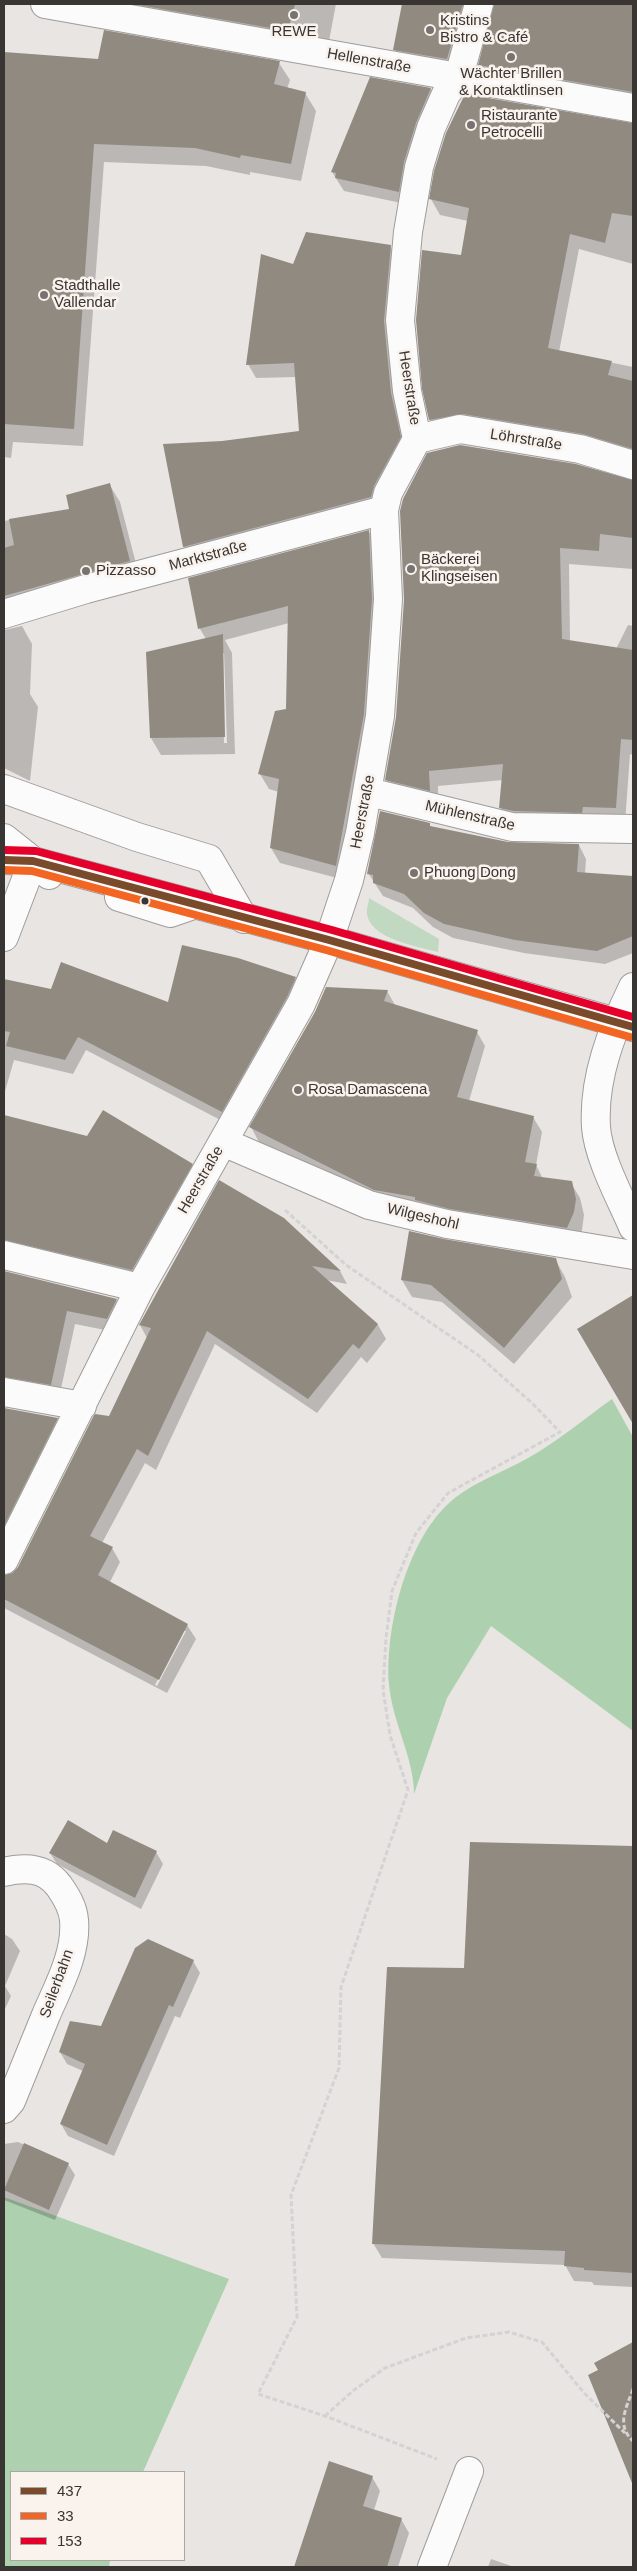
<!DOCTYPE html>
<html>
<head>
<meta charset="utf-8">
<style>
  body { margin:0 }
  #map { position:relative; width:637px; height:2571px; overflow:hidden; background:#e9e5e2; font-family:Arial,sans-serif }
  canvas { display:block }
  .frame { position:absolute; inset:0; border:5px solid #383533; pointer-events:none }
  .legend { position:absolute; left:10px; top:2471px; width:175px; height:90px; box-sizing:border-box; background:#f9f2ed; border:1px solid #aca6a3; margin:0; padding:6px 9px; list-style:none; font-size:15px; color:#383533 }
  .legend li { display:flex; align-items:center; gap:10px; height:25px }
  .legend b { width:25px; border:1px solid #aca6a3 }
</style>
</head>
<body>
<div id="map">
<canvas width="637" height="2571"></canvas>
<div class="frame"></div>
<ul class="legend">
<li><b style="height:6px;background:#7a4b2a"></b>437</li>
<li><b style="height:6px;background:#f26522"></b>33</li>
<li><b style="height:6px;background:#e4002b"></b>153</li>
</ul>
</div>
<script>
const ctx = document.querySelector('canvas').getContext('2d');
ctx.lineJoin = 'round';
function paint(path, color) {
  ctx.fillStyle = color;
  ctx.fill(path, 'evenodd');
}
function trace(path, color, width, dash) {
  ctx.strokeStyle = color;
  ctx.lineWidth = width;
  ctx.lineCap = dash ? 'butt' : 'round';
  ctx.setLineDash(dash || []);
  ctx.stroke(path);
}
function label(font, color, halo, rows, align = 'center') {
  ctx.font = font + ' Arial,sans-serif';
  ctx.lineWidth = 5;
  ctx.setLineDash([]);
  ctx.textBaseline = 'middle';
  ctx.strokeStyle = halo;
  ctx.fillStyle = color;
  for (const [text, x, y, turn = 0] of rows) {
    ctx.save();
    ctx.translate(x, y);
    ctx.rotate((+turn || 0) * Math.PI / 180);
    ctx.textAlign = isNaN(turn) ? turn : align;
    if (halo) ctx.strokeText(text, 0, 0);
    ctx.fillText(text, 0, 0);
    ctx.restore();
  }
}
paint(new Path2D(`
  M369,898L439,939L438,952C419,947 370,939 367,914C366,909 369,903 369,898Z`), '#c2d9c1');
paint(new Path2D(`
  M612,1399L633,1437V1731L491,1626L447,1698L414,1794C414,1757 392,1722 389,1684C385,1629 406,1544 447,1505C468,1484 502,1473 528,1458C557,1442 584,1419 612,1399Z
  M4,2197L229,2279L143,2472H11V2560H110L109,2567H4Z`), '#add1ae');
paint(new Path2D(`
  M114,4H336L329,41L300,35L297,46Z
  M403,4H633V106L489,80L480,65L495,6L493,4L484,5L456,75L404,65L394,49Z
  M4,53L99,60L279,63L290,80L287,89L305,93L316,111L301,181L250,172V175L206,166L104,162L83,446L13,442L11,458L4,457Z
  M370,79L431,89L438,102L406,204L344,191L332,172Z
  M633,124V264L579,249L559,352L633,367V461L439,435L430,420L468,221L440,215L431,199Z
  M390,246L399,260L408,451L382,500L192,561L184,547L164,445L223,442L300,433L296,377L256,378L248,364Z
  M629,481H633V569L569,564L570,641L616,649L628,625L633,626V755L630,754L625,823H510L501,808L503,780L438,786V806L395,795L386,780L397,717L405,600Z
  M109,484L120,502L140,579L4,621V521L70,510Z
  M369,532L377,547L380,615L345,880L280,863L271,848L279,792L269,789L260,774L288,710L289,623L225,640L232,653L235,754L161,755L151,738L206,639L200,629L190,579ZM222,653H224L227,743H224Z
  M22,626L32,644L30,694L38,707L30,781L4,768V630Z
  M429,824L431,827L508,843L579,845L586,859L585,874L633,878V953L605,964L524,953L453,938L433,927L413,908L383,896L368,873Z
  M295,978L303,992L230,1125L86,1050L73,1074L14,1060L4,1095V1001L9,981L52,991L169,1003Z
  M387,991L395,1005L477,1032L485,1046L469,1101L533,1117L542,1132L536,1165L543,1179L571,1183L580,1198L584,1215L581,1237L383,1205L259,1142L251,1127Z
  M4,1116L192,1165L200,1179L140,1284L4,1256Z
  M220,1181L283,1219L340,1271L347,1284L326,1280L378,1325L386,1339L367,1363L361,1357L317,1413L215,1344L156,1470L145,1463L102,1543L112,1548L120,1562L110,1582L187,1625L196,1639L167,1693L4,1608V1576L13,1574L19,1568L110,1418L147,1338L140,1325ZM183,1631H186L157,1686L155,1685Z
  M444,1241L555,1259L565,1277L572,1297L514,1364L442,1302L412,1297L402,1280Z
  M4,1272L116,1300L124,1314L115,1332L75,1324L59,1398L4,1393Z
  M630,1299L633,1305V1401L624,1406Z
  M4,1409L57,1419L65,1432L4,1555Z
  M471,1844L633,1847V2287L594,2285L592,2282L574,2281L565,2265L382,2258L373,2243L465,1970Z
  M108,1845L156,1852L163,1864L141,1909L57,1864L50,1853Z
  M4,1934L12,1939L20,1951L5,1986L11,1996L4,2011Z
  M193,1961L200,1973L180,2018L175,2016L114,2156L68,2136L61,2124L83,2071L67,2064L60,2052L102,2028Z
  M18,2142L68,2164L75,2175L55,2220L4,2200V2144Z
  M633,2344V2481L590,2376L599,2371L596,2363Z
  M329,2463L372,2477L380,2491L374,2510L401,2519L409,2533L398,2567H296Z
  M491,2559L514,2567H488Z`), '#0003');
paint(new Path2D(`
  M133,4H295L288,31Z
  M402,4H463L447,59L393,50Z
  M494,4H633V92L478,65Z
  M104,30L280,61L274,84L306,92L291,164L241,155L240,158L195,148L94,144L74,429L4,424V52L98,59Z
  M370,77L431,88L416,123L404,162L399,192L335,178L336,173L331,172Z
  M465,94L633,123V216L612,213L605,243L570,234L548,348L612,361L608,375L633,381V449L583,434L463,414L429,420L422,389L416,320L422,250L461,255L469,208L429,199L434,171L446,133Z
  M306,232L391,245L384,321L391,393L401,437L374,486L371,497L183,547L163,444L222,441L299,431L294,363L246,365L261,254L293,264Z
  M460,445L576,464L633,480V538L600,534L599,551L560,548L562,639L633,650V740L621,739L616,808L583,807L582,813L514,811L499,808L503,764L429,771L430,791L385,780L396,717L404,600L400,511L403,499L427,453Z
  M110,483L130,561L4,596V548L14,545L9,519L69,509L66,495Z
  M369,530L372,599L364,714L336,866L270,848L279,779L258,774L275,711L286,709L288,606L198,629L188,578Z
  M223,634L225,737L150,738L146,652Z
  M380,811L430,823V826L508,842L579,844L577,872L633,876V936L597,951L515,940L444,924L424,913L404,894L373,883V875L367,874Z
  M182,945L238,958L296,977L287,997L222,1112L78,1037L65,1060L6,1046L10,1032L4,1031V979L51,989L61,962L168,1002Z
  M326,987L388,990L384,1001L478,1030L457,1097L534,1116L525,1162L537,1164L534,1176L572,1181L576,1199L574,1212L567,1228L450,1209L415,1200V1197L374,1190L249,1127L315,1012Z
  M103,1110L193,1164L132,1270L4,1240V1115L87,1136Z
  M219,1180L284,1218L341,1271L312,1266L378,1324L359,1349L353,1344L308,1399L207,1331L148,1456L137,1449L90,1536L113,1547L98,1575L188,1624L159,1680L4,1599V1575L12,1573L18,1567L93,1417L95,1414L109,1416L151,1328L139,1325Z
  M409,1231L444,1239L556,1258L562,1279L504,1348L431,1285L401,1280Z
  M4,1271L117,1299L107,1319L67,1311L51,1385L4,1377Z
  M633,1295V1424L577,1329Z
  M4,1408L58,1418L4,1526Z
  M68,1820L107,1843L113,1830L157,1851L135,1898L49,1853Z
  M470,1842L633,1846V2273L584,2270V2268L564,2266L565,2251L372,2244L387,1967L464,1968Z
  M148,1939L194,1960L173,2007L169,2005L107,2145L60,2124L85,2064L59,2052L70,2021L101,2026L135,1948Z
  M24,2143L69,2163L49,2210L4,2190Z
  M633,2342V2482L632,2483L588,2375L598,2370L594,2363Z
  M329,2461L373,2476L363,2506L402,2518L387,2567H294Z`), '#918a81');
const minor = new Path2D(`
  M45,4L633,108
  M417,439L460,429L580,449L633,465
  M4,614L86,589L384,510
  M4,789L137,837L209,859L244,919
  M369,792L512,827L633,829
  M119,897L170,913L193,905
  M4,937L33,861L49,875
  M633,987C612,1030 593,1078 596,1127C598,1157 621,1199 633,1227
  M223,1142L369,1205L447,1224L633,1255
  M4,1255L140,1288
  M4,1392L82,1406
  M4,1560L140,1288L301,1004L329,940L349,880L360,833L380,716L388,599L384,510L388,493L417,439L407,391L400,320L408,232L419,167L431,128L446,94L459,76L479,4
  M4,1872C24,1867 45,1867 59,1886C66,1896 73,1907 74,1920C77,1953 58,1987 46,2015C34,2044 23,2072 11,2101L4,2109
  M432,2567L469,2471`);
const major = new Path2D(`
  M4,838L33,861
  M4,860L33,861L329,940L633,1027`);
trace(minor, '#9f9c9a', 30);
trace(major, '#9f9c9a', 30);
trace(new Path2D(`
  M285,1210L346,1265L478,1355L533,1404L560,1432L448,1493L416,1533L392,1591L386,1638L383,1690L390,1735L408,1790L341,1987L339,2068L291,2195L297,2317L258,2394L325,2416L437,2459
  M633,2389C626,2409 616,2425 633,2441
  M325,2416L354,2390L385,2368L466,2338L509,2332L542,2342L585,2394L625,2433`), '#d4d2d2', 3, [5, 2.5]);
trace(minor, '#fcfbfb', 28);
trace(major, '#fcfbfb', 28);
trace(new Path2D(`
  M4,860L33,861L329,940L633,1027`), '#7a4b2a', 8);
trace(new Path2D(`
  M4,870L32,871L326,950L630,1037`), '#f26522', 8);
trace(new Path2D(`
  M4,850L36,851L332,930L633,1017`), '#e4002b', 8);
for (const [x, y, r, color] of [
  [294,15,5,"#767370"],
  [430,30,5,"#767370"],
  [511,57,5,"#767370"],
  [471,125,5,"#767370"],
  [44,295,5,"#767370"],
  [411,569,5,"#767370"],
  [86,571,5,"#767370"],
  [414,873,5,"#767370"],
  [145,901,4.5,"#383533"],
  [298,1090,5,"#767370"]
]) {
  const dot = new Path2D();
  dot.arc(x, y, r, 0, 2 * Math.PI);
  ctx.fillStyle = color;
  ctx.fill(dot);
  trace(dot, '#f9f2ed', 2);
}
label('15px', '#383533', '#f9f2ed', [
  ["Kristins",440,21],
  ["Bistro & Café",440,38],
  ["REWE",294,32,"center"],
  ["Wächter Brillen",511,74,"center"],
  ["& Kontaktlinsen",511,91,"center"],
  ["Ristaurante",481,116],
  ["Petrocelli",481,133],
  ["Stadthalle",54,286],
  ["Vallendar",54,303],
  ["Bäckerei",421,560],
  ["Klingseisen",421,577],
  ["Pizzasso",96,571],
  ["Phuong Dong",424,873],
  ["Rosa Damascena",308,1090]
], 'left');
label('15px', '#383533', '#f9f2ed', [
  ["Hellenstraße",369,61,10],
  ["Heerstraße",409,388,81],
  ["Löhrstraße",526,440,9],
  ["Marktstraße",208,556,-15],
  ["Heerstraße",363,812,-79],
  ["Mühlenstraße",470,816,13],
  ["Heerstraße",201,1180,-60],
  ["Wilgeshohl",423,1217,13],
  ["Seilerbahn",57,1984,-70]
]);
</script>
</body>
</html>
